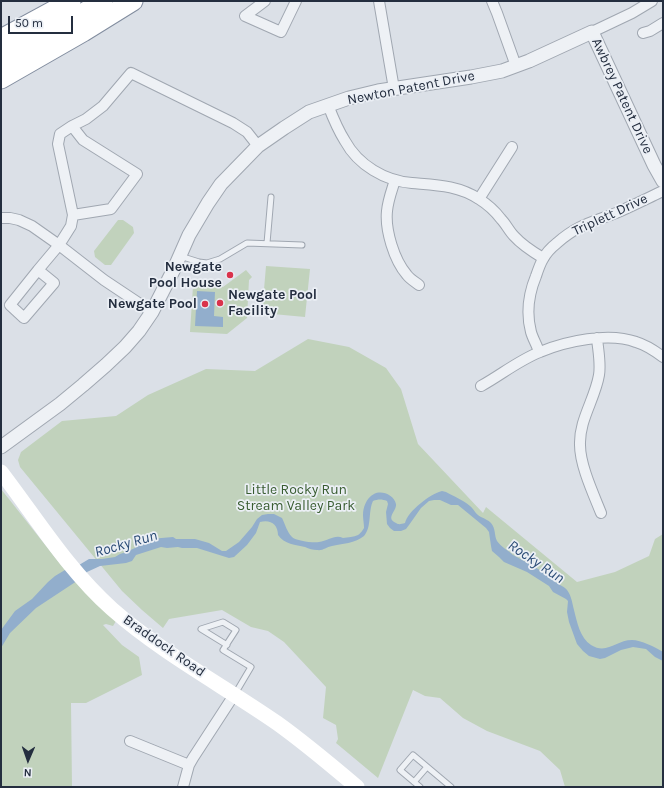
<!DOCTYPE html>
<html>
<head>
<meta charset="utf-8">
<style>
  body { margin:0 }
  #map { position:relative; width:664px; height:788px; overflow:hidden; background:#dbe0e7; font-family:Karla,sans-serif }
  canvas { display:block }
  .frame { position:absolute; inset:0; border:2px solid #242e3f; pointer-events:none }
  .north { position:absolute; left:8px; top:740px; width:40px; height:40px; -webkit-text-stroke:3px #ebeff5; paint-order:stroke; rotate:182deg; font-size:11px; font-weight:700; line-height:16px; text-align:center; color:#242e3f }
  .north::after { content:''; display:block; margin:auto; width:14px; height:18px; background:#242e3f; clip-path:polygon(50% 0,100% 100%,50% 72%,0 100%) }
  .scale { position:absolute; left:8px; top:16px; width:65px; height:18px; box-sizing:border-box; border:2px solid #242e3f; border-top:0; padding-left:5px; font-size:12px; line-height:14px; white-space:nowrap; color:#242e3f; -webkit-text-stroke:3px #ebeff5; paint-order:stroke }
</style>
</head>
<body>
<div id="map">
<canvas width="664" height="788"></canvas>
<div class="frame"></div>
<div class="north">N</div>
<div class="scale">50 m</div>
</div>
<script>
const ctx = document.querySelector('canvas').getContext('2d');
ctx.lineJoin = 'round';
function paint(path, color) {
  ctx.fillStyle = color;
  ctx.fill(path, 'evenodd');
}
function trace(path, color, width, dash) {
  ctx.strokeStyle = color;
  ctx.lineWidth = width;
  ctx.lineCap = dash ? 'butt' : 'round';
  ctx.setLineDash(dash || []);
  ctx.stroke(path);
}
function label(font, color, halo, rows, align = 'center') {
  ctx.font = font + ' Karla,sans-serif';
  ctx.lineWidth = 3.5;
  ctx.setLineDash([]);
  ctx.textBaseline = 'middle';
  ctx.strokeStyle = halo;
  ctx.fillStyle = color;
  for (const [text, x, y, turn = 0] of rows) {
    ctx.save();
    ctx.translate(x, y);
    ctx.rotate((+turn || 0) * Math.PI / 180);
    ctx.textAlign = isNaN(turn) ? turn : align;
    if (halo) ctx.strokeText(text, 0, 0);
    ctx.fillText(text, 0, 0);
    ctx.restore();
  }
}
paint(new Path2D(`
  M118,220H123L133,227L134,233L111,265H105L95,257L94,251Z
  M266,266L310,269L305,317L262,313Z
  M246,270L252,277L249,280L247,318L227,334L190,332L193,286L214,287L219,282L223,287Z
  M308,339L349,347L386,368L401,389L418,444L483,513L486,507L577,582L615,572L649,556L655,539L663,534V787H565L560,770L540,751L487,731L463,718L440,698L425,696L413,690L378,778L336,743L338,739L336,725L323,718L326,687L284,642L268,631L251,627L222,610L169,619L163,628L142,610L122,591L20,467L18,460L21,452L62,421L116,416L148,395L206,369L255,371Z
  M1,489L65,570L116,621L113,626L106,624L103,625L122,645L139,657L142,675L86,703H71L72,787H1Z`), '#c1d2bc');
paint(new Path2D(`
  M197,291L215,292L214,316L223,317V327L195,326Z
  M442,491L446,492C453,496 463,500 470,506C474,509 476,515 481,517C485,519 488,520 491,523C496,529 494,535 497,541C501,547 508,550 513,555C523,560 533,566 543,572C548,575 552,580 557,583C559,585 563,586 565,588C571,593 572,602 574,610C577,622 580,638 591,645C607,655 616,640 632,640C641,640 655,647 663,652V661L655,657L646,649L633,647L621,650L605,658L600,659L589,656L583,651L577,644L569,622L567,612L568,601L566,599L553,592L549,586L527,572L504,562L499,557L492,551L491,546L489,532L486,528L458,505H451L440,500H434L429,501L421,508L409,525L406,529L401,531H394L390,528L387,524L386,512L388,504L387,501C382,499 378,499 373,501C368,511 372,527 364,536C356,543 341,544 332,546C326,547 323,551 317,550C313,550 309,549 305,547C296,545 284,544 278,535C278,524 270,519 260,522L256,533L247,545L234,557L229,558L197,548H182L178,547L167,548L161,547L136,555L132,561L126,563L100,566L87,572L83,577L36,608L10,633L1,648V630L15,611L32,599L48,582L55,576L65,570L74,568L89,559H102L115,557L120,554L126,552L135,548L141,543L150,539L173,537L176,539H195L209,543L222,551H226L239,542L252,527L257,519L262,515L268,514H274L282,518C285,524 287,532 292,537C296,541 313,543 319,542C328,541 335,534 343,538C348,537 354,537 358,535C360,534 363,530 364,528C364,524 363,519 363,515C363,508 366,498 374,494C382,490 394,495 396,504C397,511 385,518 396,523C399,525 401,524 405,523C408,511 430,494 442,491Z`), '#92aecc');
const service = new Path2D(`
  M267,243L271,197
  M180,256L199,262L207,263L220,259L247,243L302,245
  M227,645L201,629L223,622L236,630L223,650L251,667L235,694
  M414,782L427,767
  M420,787L400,770L413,755L451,787`);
const minor = new Path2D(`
  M265,1L245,16L281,32L296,1
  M379,1L394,89
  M492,1L497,13L516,66
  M592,32L632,13L652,1
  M643,33L650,31L663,23
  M328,105C333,118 338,130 345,141C358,165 385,181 412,183C435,185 458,185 479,199C487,204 495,211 501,219C506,224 509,231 514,236C522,245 533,252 543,258
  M72,126L83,140L137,174L111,209L73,215
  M395,180C392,190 388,200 387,211C385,230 394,260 407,275C410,279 415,282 419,285
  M479,199L512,147
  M1,218H10L19,220L32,226L59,245L104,280L152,312
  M38,270L59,245L66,234L71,226L73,215L58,144L60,134L72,126L86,119L103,106L131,73L233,123L247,132L258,146
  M38,270L54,283L24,318L10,305Z
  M597,338C598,350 601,363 599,375C595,399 579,420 580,445C580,465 593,493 601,513
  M539,352C537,345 533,339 531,332C526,313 529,293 536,276C538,270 540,264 543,259C546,253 552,247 557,243C577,225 593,222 616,213C632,206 648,198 663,191
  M481,386C501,375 519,360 540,352C566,341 609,332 636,342C646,345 655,351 663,357
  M130,741L189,765
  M183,787L189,765L193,758L234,695`);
const tertiary = new Path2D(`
  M1,447L60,404L83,385L106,365L125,347L139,331L152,312L174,269L189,235L208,203L221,184L258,146L284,128L309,112L349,98L378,91L471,77L502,71L529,61L592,32L654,165L663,181`);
const motorway = new Path2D(`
  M1,39L71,1
  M1,60L45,36L103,1
  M1,79L83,32L133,1`);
trace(service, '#a0a7b1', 7);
trace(minor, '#a0a7b1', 12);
trace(tertiary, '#a0a7b1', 15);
trace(motorway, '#828d9f', 21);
trace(service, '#eef1f5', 5);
trace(minor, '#eef1f5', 10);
trace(tertiary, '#eef1f5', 13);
trace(new Path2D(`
  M1,472C37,519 68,570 112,609C162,653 222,685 277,723C305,743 331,765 357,787`), '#fff', 15);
trace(motorway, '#fff', 19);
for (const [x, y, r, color] of [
  [230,275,4,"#da324b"],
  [220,303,4,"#da324b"],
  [205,304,4,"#da324b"]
]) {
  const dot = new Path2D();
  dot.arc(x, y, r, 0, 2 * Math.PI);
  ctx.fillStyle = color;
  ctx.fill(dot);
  trace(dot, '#ebeff5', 1.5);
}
label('14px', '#242e3f', '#ebeff5', [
  ["Newton Patent Drive",411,88,-11],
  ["Awbrey Patent Drive",622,96,65],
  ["Triplett Drive",610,215,-25],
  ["Braddock Road",164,646,35]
]);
label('bold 14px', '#242e3f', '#ebeff5', [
  ["Newgate",222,267],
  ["Pool House",222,283],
  ["Newgate Pool",228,295,"left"],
  ["Facility",228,311,"left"],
  ["Newgate Pool",197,304]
], 'right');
label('14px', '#385c30', '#ebeff5', [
  ["Little Rocky Run",296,490],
  ["Stream Valley Park",296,506]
]);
label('italic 15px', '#2b4c76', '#ebeff5', [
  ["Rocky Run",126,544,-16],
  ["Rocky Run",536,562,34]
]);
</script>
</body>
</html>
